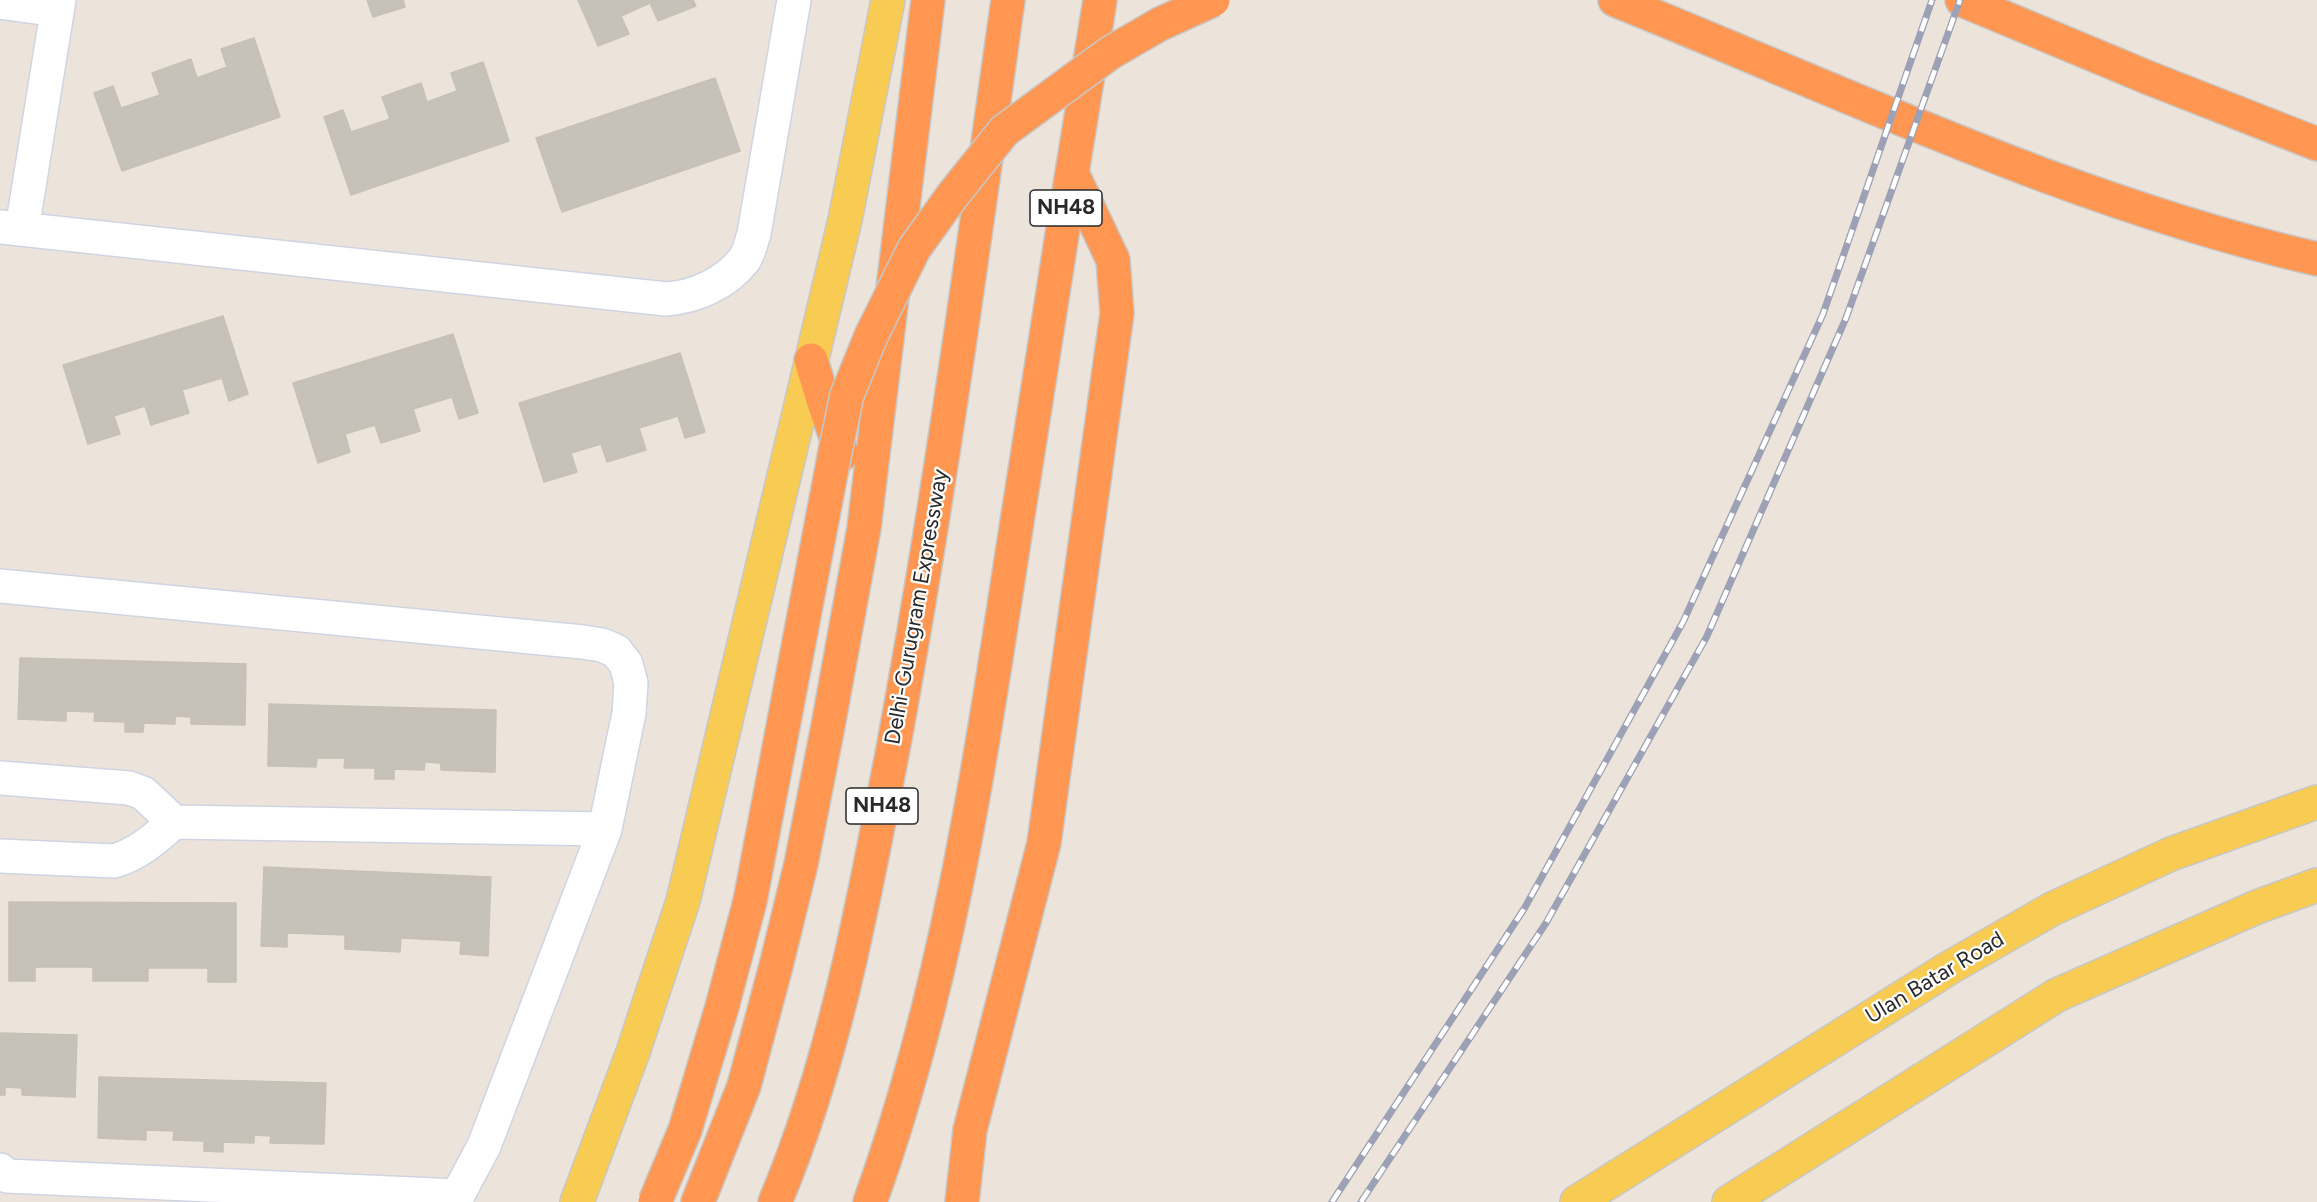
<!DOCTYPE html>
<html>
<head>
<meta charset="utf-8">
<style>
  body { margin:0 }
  canvas { display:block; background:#ece4da }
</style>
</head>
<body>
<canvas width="2317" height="1202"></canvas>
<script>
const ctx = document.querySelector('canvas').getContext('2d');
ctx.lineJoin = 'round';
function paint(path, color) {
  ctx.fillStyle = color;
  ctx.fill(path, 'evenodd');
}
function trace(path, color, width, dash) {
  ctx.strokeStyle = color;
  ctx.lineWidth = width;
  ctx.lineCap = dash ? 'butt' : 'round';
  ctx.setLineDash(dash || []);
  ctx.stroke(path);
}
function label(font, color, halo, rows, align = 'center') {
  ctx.font = font + ' Figtree,sans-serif';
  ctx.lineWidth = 4.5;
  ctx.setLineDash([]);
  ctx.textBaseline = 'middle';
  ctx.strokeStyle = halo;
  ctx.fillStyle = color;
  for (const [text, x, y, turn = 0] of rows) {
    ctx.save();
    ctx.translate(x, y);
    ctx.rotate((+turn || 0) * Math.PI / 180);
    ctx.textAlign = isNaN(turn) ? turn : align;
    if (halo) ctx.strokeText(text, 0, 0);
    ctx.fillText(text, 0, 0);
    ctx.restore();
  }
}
const building = new Path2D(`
  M367,0H403L405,7L373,17Z
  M578,0H693L696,6L658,21L650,3L621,16L629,34L598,46Z
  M254,38L280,117L122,171L94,93L113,86L121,108L160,95L152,73L191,59L197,78L227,67L221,49Z
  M483,62L509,141L351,195L324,117L343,110L351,132L390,119L382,97L421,83L427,102L457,91L451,73Z
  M715,78L740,151L562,212L536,138Z
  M223,316L248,394L229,401L222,378L182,390L189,413L151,425L145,406L114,416L120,434L88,444L63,365Z
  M453,334L478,413L459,419L452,397L413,409L420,431L381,443L375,425L345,434L350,452L318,463L293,383Z
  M680,353L705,432L685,438L678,416L639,428L646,450L607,462L601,444L571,453L577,472L544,482L519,403Z
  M20,658L246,664L245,725L191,724V717L175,716V724L144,723L143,732H125V722L94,721L95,712L66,711V721L18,719Z
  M269,704L496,710L495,772L441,770V763L425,762L424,770L394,769V779H375V768H344L345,758H317L316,767L268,766Z
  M264,867L491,877L488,956L460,954L461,941L401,938L400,952L345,949V935L287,933V947L261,946Z
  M9,902L236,903V982H208V968H148V981H93V967H35V981H9Z
  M0,1033L77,1035L75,1097L22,1095V1088L5,1087V1095H0Z
  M99,1077L326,1083L324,1144L270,1143L271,1136L254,1135V1143L223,1142V1152L204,1151V1141L173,1140L174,1131L146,1130V1140L98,1138Z`);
paint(building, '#c7c2b9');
trace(building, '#c8c0b4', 1.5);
const minor = new Path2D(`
  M0,2L57,10
  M0,227L666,299C695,297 725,284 744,260C749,253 751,242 754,234L794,0
  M22,229L59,0
  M0,586L583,642L602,645L616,651L626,664L631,683L629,713L605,829L484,1146L454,1202
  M0,778L129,788L143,793L174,822
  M0,856L114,861C138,854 155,839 174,822L605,829
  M0,1170L7,1176L458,1196`);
const major = new Path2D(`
  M577,1202L633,1052L683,901L845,220L888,0
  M1577,1202L1949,968L2052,909L2171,854L2317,802
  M1729,1202L2057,995L2257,907L2317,885`);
const highway = new Path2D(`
  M1615,0C1846,93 2074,203 2317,259
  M1962,0L2149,78L2317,144
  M811,360L824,403L842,454
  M698,1202L744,1086L776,966L801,864L828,726L864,528L928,0
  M775,1202C835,1061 864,899 893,749C939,501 973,250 1008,0
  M870,1202C947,989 980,764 1014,541C1041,361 1071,180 1100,0
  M962,1202L970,1130L1044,843L1117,313L1113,260L1072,173`);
trace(minor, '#cfd4e3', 36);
trace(major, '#c7c7c7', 36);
trace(highway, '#c7c7c7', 36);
trace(minor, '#fff', 33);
trace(major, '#f8cc53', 33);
trace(highway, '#ff9752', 33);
const rail = new Path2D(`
  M1332,1202L1524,909L1683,622L1823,314L1932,0
  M1361,1202L1546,923L1707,636L1846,318L1960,0`);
trace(rail, '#9ca1b5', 7);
trace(rail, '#fff', 4.5, [14]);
const highwayBridge = new Path2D(`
  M655,1202L685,1130L722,1007L750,901L834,457L847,395L871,336L914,249L952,196L1004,131L1110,53L1160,24L1213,0`);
trace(highwayBridge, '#c7c7c7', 36, []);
trace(highwayBridge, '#ff9752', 33);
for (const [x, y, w] of [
  [1066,208,72],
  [882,806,72]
]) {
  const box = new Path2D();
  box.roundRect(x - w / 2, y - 18, w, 36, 4.5);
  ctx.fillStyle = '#fff';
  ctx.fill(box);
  trace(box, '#292929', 1.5);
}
label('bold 21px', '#292929', null, [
  ["NH48",1066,208],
  ["NH48",882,806]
]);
label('22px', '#292929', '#fff', [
  ["Delhi-Gurugram Expressway",917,607,-80],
  ["Ulan Batar Road",1935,978,-31]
]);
</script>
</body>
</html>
